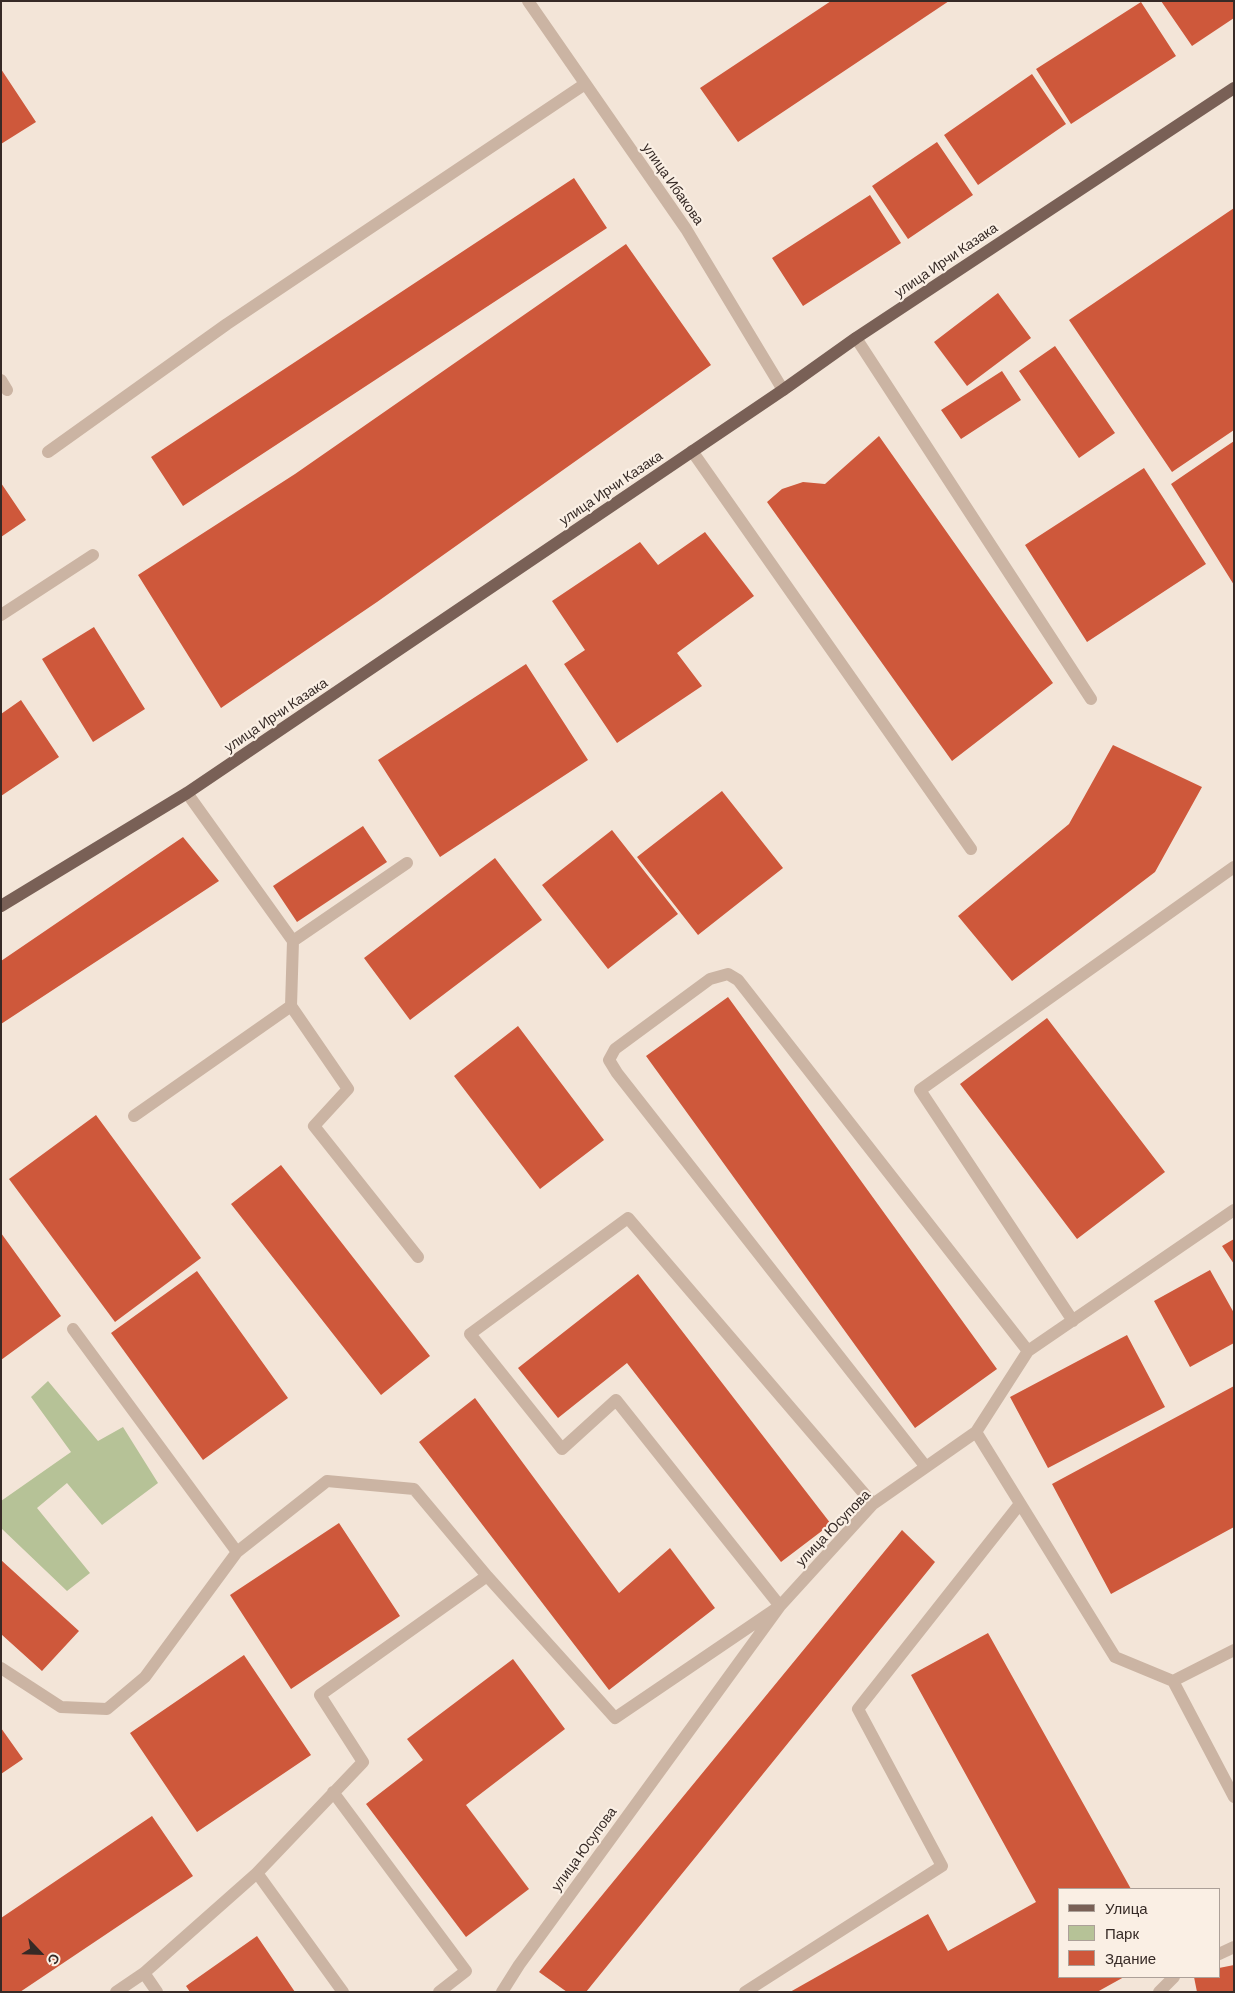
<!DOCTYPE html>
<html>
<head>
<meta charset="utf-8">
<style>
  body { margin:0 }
  #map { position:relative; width:1235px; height:1993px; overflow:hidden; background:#f3e5d8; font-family:Barlow,sans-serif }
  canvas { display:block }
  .frame { position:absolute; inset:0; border:2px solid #362a26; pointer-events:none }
  .legend { position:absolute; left:1058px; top:1888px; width:162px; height:90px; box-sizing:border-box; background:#faefe4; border:1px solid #aca098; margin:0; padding:6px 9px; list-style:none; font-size:15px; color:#362a26 }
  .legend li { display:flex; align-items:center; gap:10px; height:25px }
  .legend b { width:25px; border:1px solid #aca098 }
  .north { position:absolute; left:15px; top:1928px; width:50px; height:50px; -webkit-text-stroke:4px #faefe4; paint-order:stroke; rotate:114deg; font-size:14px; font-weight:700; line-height:20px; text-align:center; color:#362a26 }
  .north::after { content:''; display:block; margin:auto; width:18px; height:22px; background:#362a26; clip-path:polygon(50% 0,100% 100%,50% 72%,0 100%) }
</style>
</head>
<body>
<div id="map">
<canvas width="1235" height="1993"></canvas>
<div class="frame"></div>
<ul class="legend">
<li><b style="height:6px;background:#796056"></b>Улица</li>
<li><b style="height:14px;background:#b6c297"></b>Парк</li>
<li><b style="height:14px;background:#ce583b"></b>Здание</li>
</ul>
<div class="north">С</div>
</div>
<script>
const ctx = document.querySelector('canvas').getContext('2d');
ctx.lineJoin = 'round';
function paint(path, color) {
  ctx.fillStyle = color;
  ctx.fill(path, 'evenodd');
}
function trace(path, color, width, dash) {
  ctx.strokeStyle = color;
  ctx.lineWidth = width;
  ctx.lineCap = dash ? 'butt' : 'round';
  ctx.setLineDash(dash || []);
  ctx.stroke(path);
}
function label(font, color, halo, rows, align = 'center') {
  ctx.font = font + ' Barlow,sans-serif';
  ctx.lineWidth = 4.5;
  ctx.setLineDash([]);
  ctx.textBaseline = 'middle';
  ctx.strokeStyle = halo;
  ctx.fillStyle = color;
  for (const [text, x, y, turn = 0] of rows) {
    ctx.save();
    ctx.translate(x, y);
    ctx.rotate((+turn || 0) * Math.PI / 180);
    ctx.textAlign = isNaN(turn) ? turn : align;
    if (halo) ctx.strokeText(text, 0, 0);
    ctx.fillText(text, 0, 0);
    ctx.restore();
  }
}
paint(new Path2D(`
  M48,1381L98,1441L123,1427L158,1483L102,1525L67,1483L37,1508L90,1573L67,1591L1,1528V1501L71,1452L31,1397Z`), '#b6c297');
paint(new Path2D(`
  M831,1H949L738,142L700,88Z
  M1161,1H1234V18L1192,46Z
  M1141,2L1176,56L1071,124L1036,69Z
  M1,69L36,122L1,144Z
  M1032,74L1066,124L978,185L944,135Z
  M937,142L973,195L908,239L872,186Z
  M574,178L607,228L183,506L151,457Z
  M870,195L901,243L803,306L772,258Z
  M1234,208V430L1172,472L1069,320Z
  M626,244L711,365L377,602L221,708L138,575L295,474Z
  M998,293L1031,338L967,386L934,342Z
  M1055,346L1115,433L1079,458L1019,371Z
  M1002,371L1021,400L961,439L941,410Z
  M879,436L1053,683L952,761L767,502L782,489L803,482L825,484Z
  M1234,441V585L1171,484Z
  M1144,468L1206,564L1087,642L1025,545Z
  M1,483L26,520L1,537Z
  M705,532L754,596L677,653L702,686L617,743L564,664L585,650L552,601L640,542L658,565Z
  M94,627L145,709L93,742L42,659Z
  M526,664L588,760L440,857L378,760Z
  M21,700L59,757L1,796V714Z
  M1113,745L1202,787L1155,872L1012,981L958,916L1069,824Z
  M722,791L783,868L698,935L637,857Z
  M363,826L387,862L297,922L273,886Z
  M612,830L678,914L608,969L542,885Z
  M183,837L219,881L1,1024V961Z
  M495,858L542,920L410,1020L364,958Z
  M728,997L997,1369L915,1428L646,1056Z
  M1047,1018L1165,1172L1077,1239L960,1084Z
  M518,1026L604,1140L540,1189L454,1076Z
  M96,1115L201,1258L115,1322L9,1179Z
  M281,1165L430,1356L381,1395L231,1204Z
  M1,1233L61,1316L1,1360Z
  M1234,1239V1264L1222,1246Z
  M1210,1270L1234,1313V1343L1190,1367L1154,1301Z
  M197,1271L288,1398L203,1460L111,1333Z
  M638,1274L831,1524L781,1562L627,1363L558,1418L518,1368Z
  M1127,1335L1165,1407L1048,1468L1010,1397Z
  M1234,1386V1527L1111,1594L1052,1484Z
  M475,1398L619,1593L670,1548L715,1608L609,1690L419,1442Z
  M339,1523L400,1616L291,1689L230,1595Z
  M902,1530L935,1562L586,1992H567L539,1972Z
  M1,1560L79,1631L42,1671L1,1634Z
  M988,1633L1131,1889H1059V1977H1124L1097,1992H790L928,1914L948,1951L1036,1902L911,1675Z
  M244,1655L311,1755L197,1832L130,1733Z
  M513,1659L565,1729L466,1805L529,1889L466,1937L366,1804L423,1760L407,1739Z
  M1,1728L23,1759L1,1774Z
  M152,1816L193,1876L20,1992H1V1918Z
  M257,1936L295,1992H190L186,1986Z
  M1234,1965V1992H1197L1194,1977H1219V1968Z`), '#ce583b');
trace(new Path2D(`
  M528,1L686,229L783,390
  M856,338L1091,699
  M1,380L7,390
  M692,451L971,849
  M48,452L227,324L585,84
  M1,615L93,555
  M187,793L293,941
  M291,1006L348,1089L314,1126L418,1257
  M134,1116L291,1006L293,941L407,863
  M1073,1321L920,1090L1234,867
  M73,1329L237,1552
  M976,1432L1115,1657L1173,1681L1234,1797
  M926,1467L617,1073L609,1060L615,1049L710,979L728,974L738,980L1028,1351
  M1,1668L61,1707L107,1709L145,1677L237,1552L327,1481L414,1489L487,1576
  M1173,1681L1234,1650
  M333,1792L466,1971L439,1992
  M1219,1954L1234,1947
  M144,1973L257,1873
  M116,1992L144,1973L157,1992
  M343,1992L257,1873L363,1762L320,1695L487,1576L615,1718L780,1606L616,1400L562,1449L470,1334L628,1218L873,1504
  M502,1992L519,1965L780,1606L873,1504L976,1432L1028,1351L1234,1210
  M745,1992L942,1866L858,1709L1019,1505
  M1159,1992L1174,1977`), '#cbb4a3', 12);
trace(new Path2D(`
  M1,906L187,793L783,390L856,338L1234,88`), '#796056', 12);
label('14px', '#362a26', '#faefe4', [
  ["улица Ибакова",673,184,55],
  ["улица Ирчи Казака",946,260,-34],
  ["улица Ирчи Казака",611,488,-34],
  ["улица Ирчи Казака",276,715,-34],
  ["улица Юсупова",833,1528,-46],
  ["улица Юсупова",584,1849,-54]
]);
</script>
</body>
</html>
